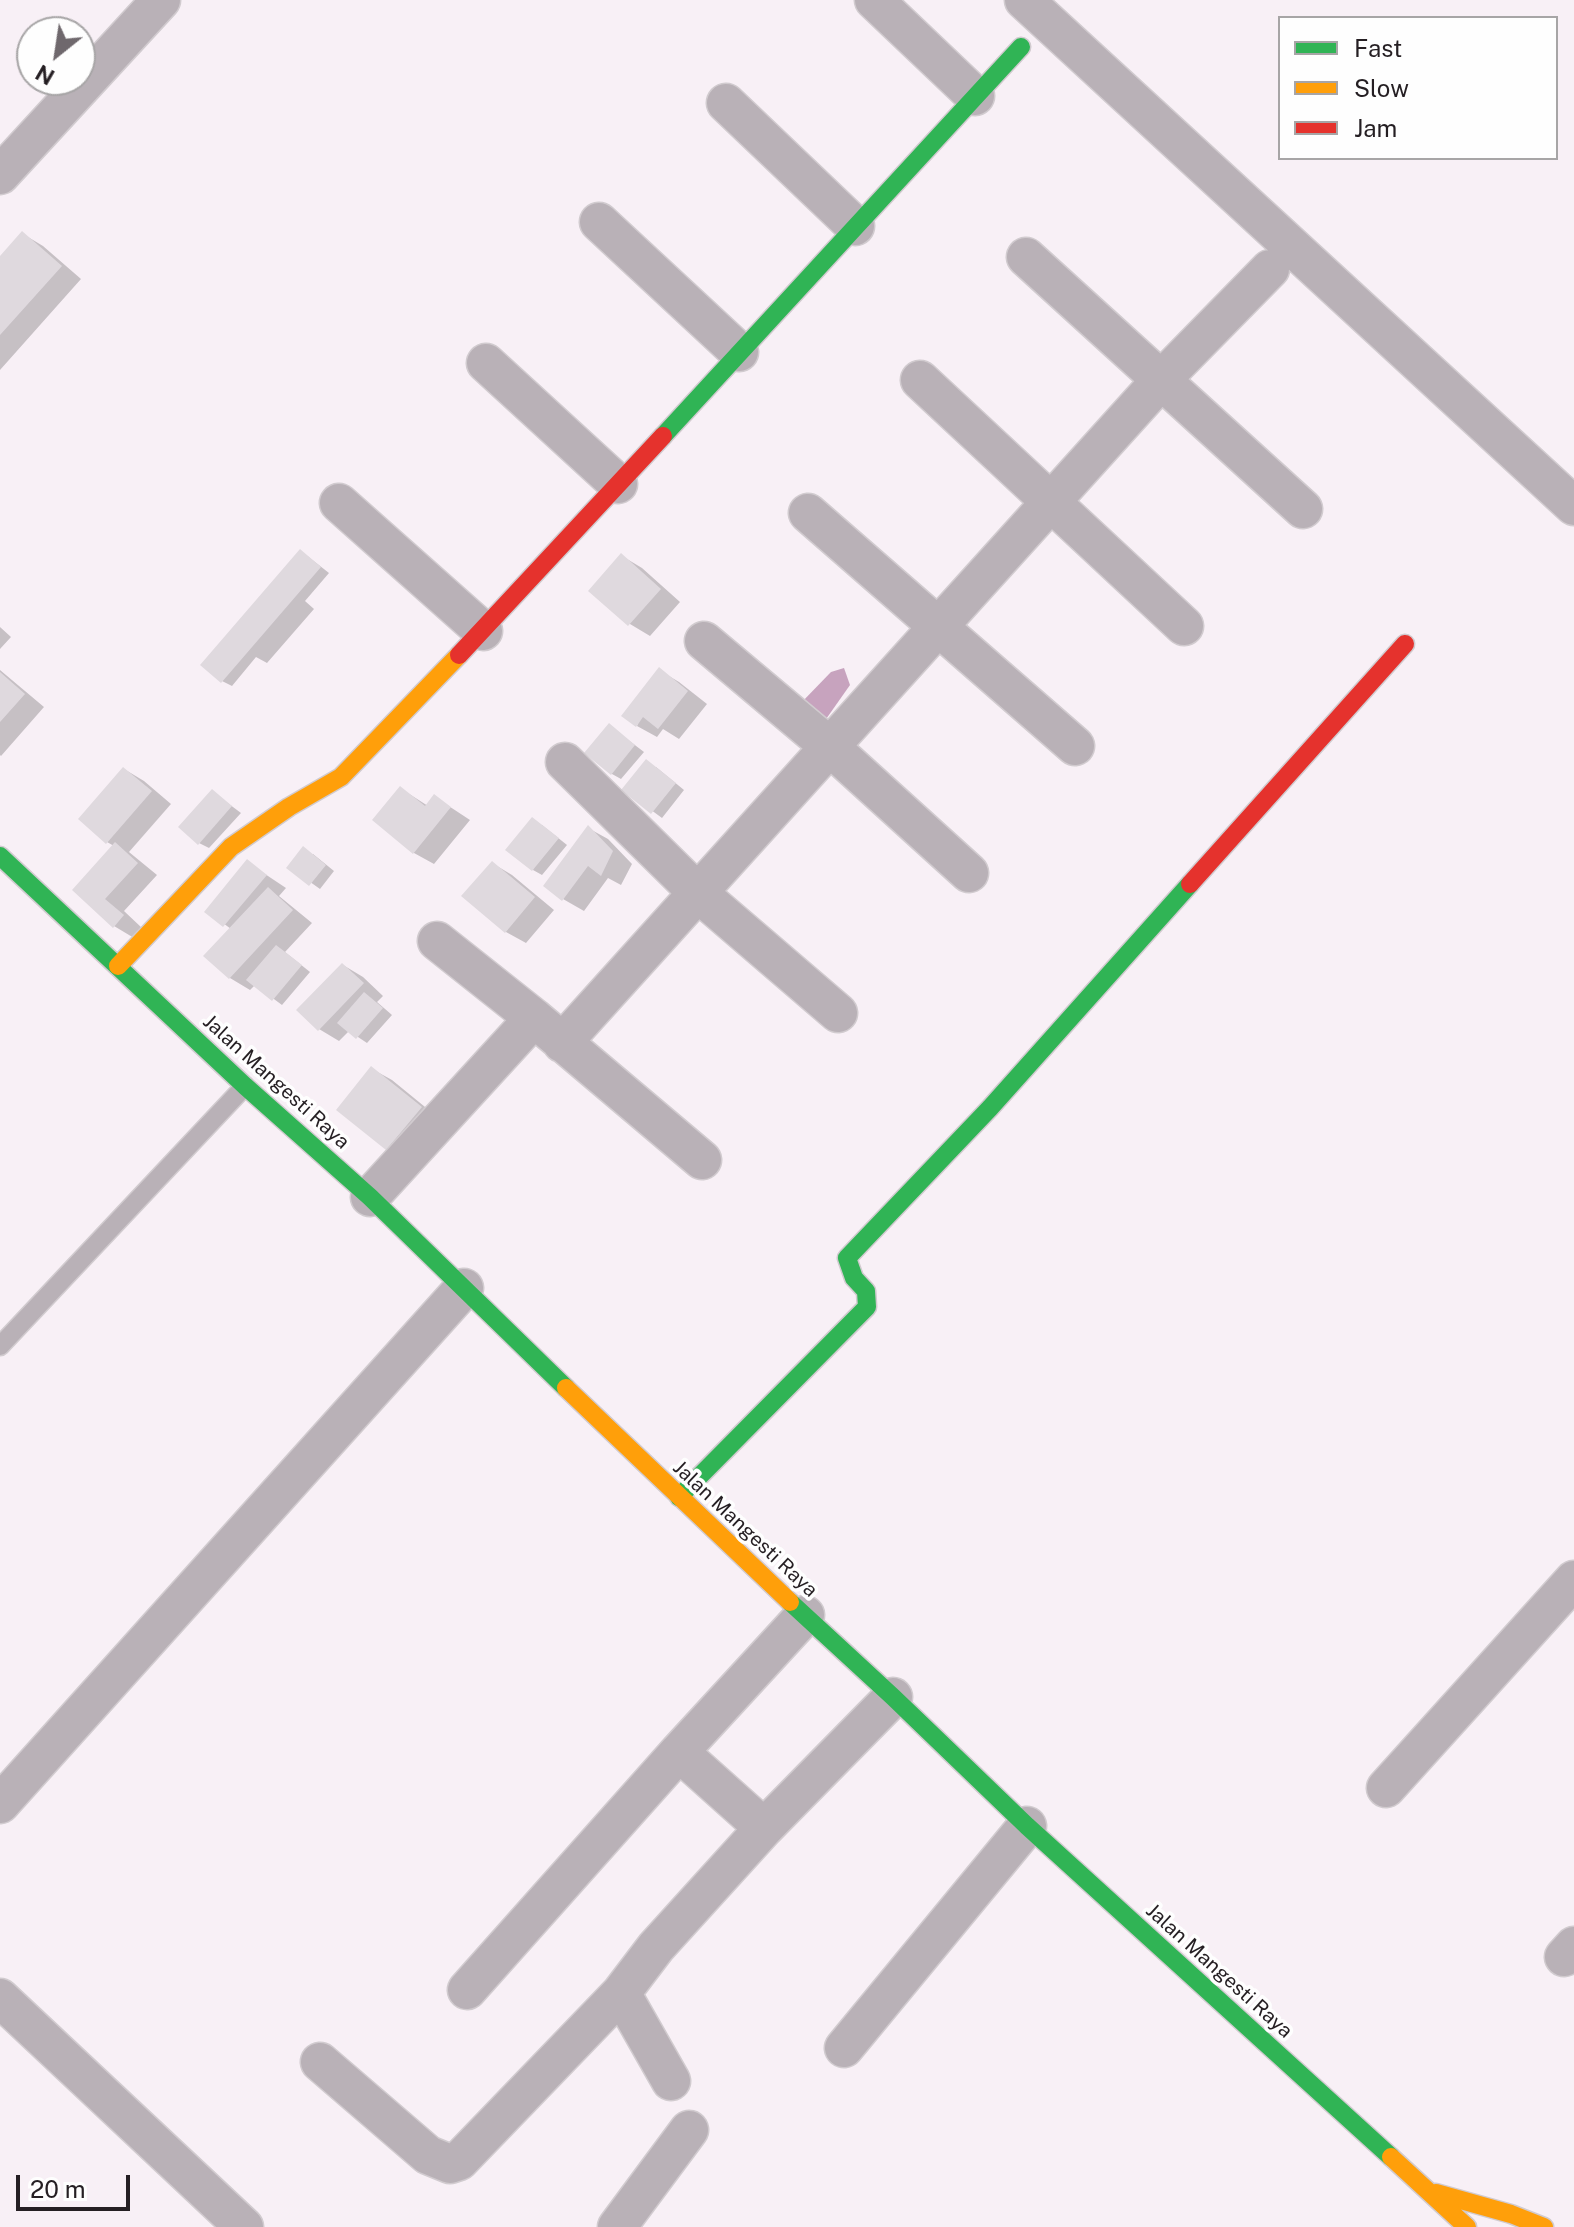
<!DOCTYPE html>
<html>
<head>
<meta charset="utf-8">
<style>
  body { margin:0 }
  #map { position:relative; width:1574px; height:2227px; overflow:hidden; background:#f8f0f6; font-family:"Public Sans",sans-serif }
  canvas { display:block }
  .legend { position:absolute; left:1278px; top:16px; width:280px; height:144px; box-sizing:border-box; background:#fefefe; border:2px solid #a7a5a6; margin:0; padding:10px 14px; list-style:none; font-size:24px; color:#251f23 }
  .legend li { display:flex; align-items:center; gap:16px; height:40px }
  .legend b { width:40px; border:2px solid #a7a5a6 }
  .north { position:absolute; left:16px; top:16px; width:80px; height:80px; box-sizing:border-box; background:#fefefe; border:2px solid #a7a5a6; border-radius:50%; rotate:210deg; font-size:22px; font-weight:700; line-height:32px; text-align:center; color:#251f23 }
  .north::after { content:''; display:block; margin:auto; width:28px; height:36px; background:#6f686d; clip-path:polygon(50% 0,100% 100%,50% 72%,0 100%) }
  .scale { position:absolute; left:16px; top:2175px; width:114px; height:36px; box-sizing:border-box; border:4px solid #251f23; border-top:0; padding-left:10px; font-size:24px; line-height:28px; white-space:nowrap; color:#251f23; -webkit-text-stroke:6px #fefefe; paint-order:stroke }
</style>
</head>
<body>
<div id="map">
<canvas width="1574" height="2227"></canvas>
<ul class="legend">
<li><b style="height:10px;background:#30b455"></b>Fast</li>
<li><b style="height:10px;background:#ff9f0a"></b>Slow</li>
<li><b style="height:10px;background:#e5322d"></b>Jam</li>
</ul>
<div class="north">N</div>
<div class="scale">20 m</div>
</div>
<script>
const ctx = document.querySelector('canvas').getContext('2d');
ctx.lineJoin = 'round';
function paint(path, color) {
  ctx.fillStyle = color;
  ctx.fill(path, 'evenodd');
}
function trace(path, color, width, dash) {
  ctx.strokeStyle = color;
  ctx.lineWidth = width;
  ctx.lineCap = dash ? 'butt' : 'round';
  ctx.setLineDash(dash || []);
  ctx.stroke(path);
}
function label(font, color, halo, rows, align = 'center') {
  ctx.font = font + ' "Public Sans",sans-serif';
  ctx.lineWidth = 7;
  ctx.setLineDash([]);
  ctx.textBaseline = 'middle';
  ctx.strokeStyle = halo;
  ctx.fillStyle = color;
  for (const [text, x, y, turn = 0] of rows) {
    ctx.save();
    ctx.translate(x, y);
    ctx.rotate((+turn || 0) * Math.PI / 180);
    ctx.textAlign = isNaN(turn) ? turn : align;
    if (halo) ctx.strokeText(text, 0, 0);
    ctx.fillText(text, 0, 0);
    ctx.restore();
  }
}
paint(new Path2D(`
  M844,668L850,685L824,722L799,705L831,672Z`), '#c7a3be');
paint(new Path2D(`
  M23,234L43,246L81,279L0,370V259Z
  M301,551L329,573L305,601L314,609L267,663L256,657L232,686L222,681Z
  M622,556L642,568L680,602L650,636L630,624L591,590Z
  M0,627L11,637L0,649Z
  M0,670L44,707L1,756L0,755Z
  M659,670L679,682L707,704L679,739L663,729L657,737L637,726Z
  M610,726L644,752L621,779L612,774Z
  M656,767L684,790L662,818L624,790Z
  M124,769L144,781L171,804L129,852L157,875L124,911L142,928L134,938L114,926L74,890L114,846L107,842Z
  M400,788L428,806L435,797L470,820L434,864L414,853Z
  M213,792L241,813L209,848L199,843Z
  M542,825L567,845L542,875L533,870Z
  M588,828L608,839L632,864L621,885L608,878L584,911L563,899Z
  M313,854L334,871L320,889L289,867Z
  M247,862L286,888L279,896L312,923L285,952L310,972L282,1005L255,985L250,990L230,978L231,929L207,911Z
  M492,863L512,875L554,910L526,943L506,932L464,896Z
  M343,965L363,977L383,996L377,1002L392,1015L367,1043L349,1031L339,1041L319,1029Z
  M372,1069L392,1080L441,1120L408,1160L388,1148L339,1110Z`), '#0003');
paint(new Path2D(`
  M22,231L62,266L0,335V256Z
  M300,549L321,567L221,683L200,665Z
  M621,553L661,589L628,626L588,591Z
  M659,667L688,691L658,729L643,717L636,727L621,716Z
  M0,672L25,694L0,722Z
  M609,723L635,745L611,775L584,753Z
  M646,759L676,783L651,814L621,790Z
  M123,767L152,791L106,844L78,819Z
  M400,786L425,806L434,794L451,807L413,854L372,820Z
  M212,789L232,806L198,845L178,827Z
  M532,817L559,838L532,871L505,850Z
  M588,825L613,851L601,876L588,866L562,901L543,886Z
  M115,842L138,863L105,899L124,915L113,928L72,890Z
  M303,846L326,865L309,886L286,868Z
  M247,859L267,875L223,927L204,912Z
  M492,861L535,897L505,933L461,896Z
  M268,887L293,910L229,979L203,956Z
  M276,945L302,965L272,1001L246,980Z
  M342,963L364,983L318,1031L296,1010Z
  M364,992L383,1008L356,1039L337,1023Z
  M371,1066L422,1107L386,1150L336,1110Z`), '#dfd9de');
const lane = new Path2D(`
  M0,1346L245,1086`);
const street = new Path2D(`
  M874,0L975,96
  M1024,0L1574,506
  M726,103L855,226
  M0,175L161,0
  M599,222L739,352
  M1026,257L1303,509
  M486,363L618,484
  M920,380L1184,626
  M339,503L483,631
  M808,513L1075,746
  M704,641L829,746L969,873
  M565,762L697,892L838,1013
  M437,941L534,1018
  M562,1043L1162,379L1270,269
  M370,1197L534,1018L702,1160
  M1386,1788L1574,1580
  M0,1804L464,1288
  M764,1828L679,1752L805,1615
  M1564,1957L1574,1946
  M467,1990L679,1752
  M621,1993L671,2081
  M0,1998L244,2227
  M844,2048L1027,1826
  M320,2062L428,2155L450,2164L459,2161L621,1993L656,1947L764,1828L893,1697
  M617,2227L689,2130`);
const fast = new Path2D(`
  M663,436L1021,47
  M0,856L245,1086L370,1197L566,1388
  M679,1497L867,1307L866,1291L854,1278L847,1258L990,1108L1190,884
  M790,1602L893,1697L1027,1826L1391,2157`);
const slow = new Path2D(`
  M118,966L231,847L289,807L341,777L459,655
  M566,1388L790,1602
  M1391,2157L1467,2227
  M1436,2193L1511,2214L1544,2227`);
const jam = new Path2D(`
  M459,655L663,436
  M1190,884L1405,644`);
trace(lane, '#d1cbcf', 21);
trace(street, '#d1cbcf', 41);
trace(fast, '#d1cbcf', 21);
trace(slow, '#d1cbcf', 21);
trace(jam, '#d1cbcf', 21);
trace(lane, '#b9b1b7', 18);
trace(street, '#b9b1b7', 38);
trace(fast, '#30b455', 18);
trace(slow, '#ff9f0a', 18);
trace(jam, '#e5322d', 18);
label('20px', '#251f23', '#fefefe', [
  ["Jalan Mangesti Raya",276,1082,42],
  ["Jalan Mangesti Raya",745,1529,43],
  ["Jalan Mangesti Raya",1219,1971,42]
]);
</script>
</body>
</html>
